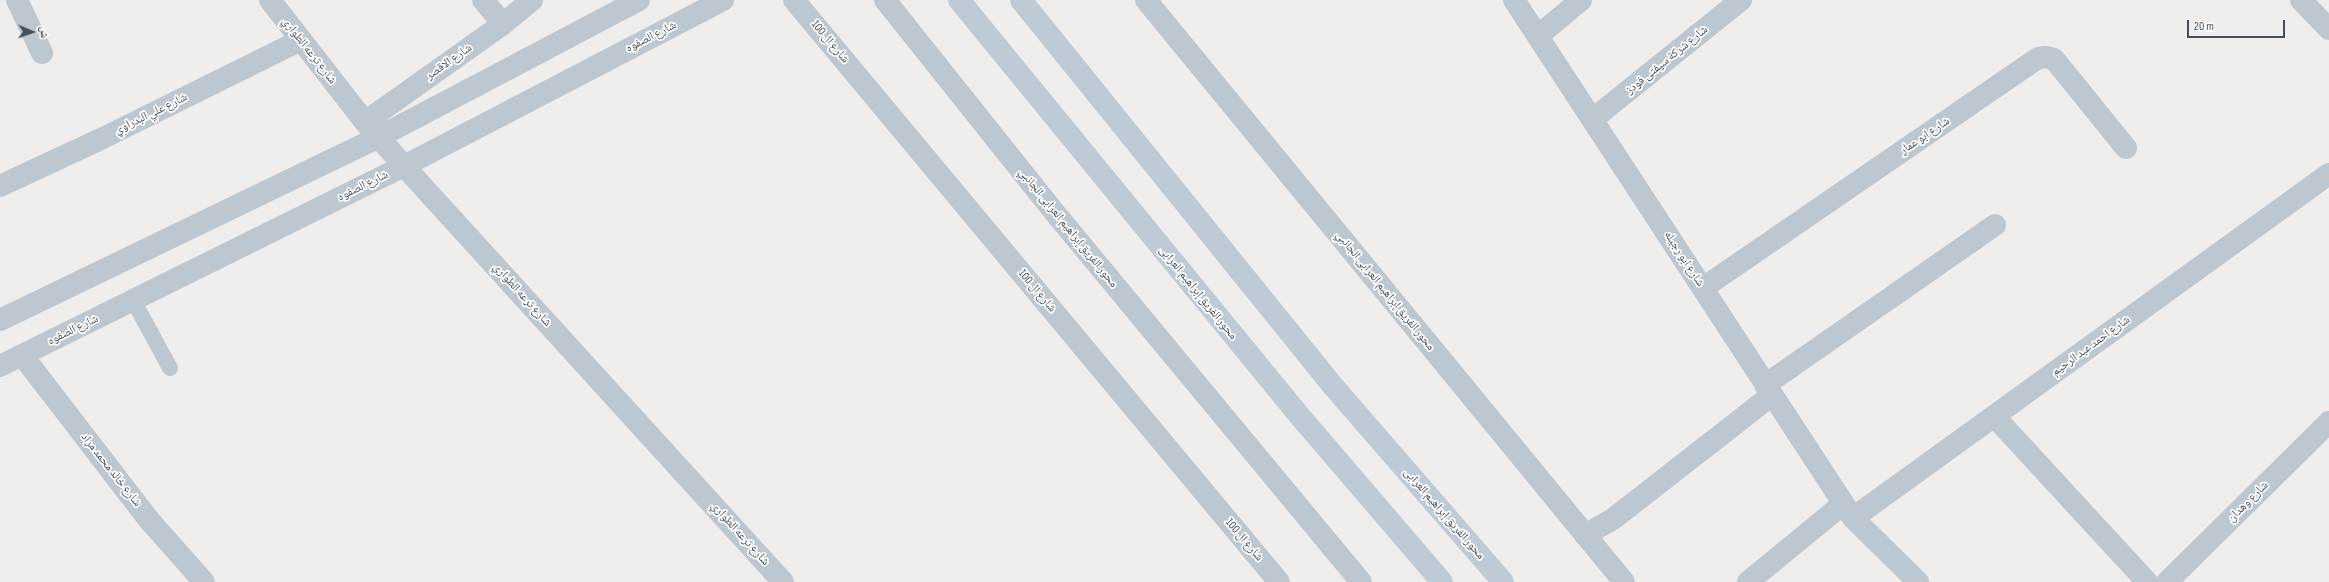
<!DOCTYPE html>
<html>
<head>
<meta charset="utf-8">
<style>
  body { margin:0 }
  #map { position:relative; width:2329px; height:582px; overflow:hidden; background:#f0eded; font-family:"Sofia Sans Condensed","Noto Naskh Arabic",sans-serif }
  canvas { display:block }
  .north { position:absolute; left:12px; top:12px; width:40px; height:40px; -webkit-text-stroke:3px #fff; paint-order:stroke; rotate:92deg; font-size:11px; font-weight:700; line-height:16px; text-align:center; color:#45505c }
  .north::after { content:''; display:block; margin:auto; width:14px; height:18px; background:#45505c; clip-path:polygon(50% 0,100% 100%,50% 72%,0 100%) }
  .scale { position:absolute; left:2187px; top:20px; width:98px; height:18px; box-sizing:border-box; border:2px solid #45505c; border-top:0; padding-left:5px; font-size:12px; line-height:14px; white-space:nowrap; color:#45505c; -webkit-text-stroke:3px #fff; paint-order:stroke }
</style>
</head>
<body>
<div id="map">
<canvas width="2329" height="582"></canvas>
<div class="north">ش</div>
<div class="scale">20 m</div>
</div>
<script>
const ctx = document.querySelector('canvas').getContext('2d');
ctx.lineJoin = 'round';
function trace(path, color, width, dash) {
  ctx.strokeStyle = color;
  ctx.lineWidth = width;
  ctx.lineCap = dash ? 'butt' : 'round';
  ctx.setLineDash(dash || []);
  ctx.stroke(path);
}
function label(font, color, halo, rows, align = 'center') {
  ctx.font = font + ' "Sofia Sans Condensed","Noto Naskh Arabic",sans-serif';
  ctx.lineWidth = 3.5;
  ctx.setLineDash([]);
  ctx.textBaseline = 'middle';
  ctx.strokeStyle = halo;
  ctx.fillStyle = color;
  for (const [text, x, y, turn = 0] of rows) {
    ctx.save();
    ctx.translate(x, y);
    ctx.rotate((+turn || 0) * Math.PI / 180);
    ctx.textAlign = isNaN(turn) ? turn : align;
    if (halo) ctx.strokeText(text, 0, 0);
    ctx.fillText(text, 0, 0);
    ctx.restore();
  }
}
trace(new Path2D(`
  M133,300L170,368`), '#bdc7d0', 16);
trace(new Path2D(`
  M17,0L42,53
  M270,0L365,122L404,166L783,582
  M483,0L503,24
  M794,0L1279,582
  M1514,0L1853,518L1918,582
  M2301,0L2329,29
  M1538,36L1581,0
  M1593,119L1741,0
  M365,122L503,24L532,0
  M0,186L103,138L301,40
  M1703,288L2038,58L2046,57L2054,59L2126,148
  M0,320L379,137L639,0
  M22,355L149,520L204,582
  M0,366L404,166L723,0
  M1765,385L1995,225
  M1994,416L2147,582
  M1853,518L2329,174
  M1585,535L1613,519L1772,395
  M1748,582L1843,504
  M2167,582L2329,422`), '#bdc7d0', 22);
trace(new Path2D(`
  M885,0L1055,213L1361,582
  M1146,0L1624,582`), '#bdc7d0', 22);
trace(new Path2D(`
  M959,0L1298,414L1442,582
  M1021,0L1333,386L1503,582`), '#bfcad7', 22);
label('12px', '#45505c', '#fff', [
  ["شارع الصفوه",651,37,-27],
  ["شارع ال 100",830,42,50],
  ["شارع ترعه الطواري",309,51,52],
  ["شارع شركة سيفتى فودز",1667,60,-39],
  ["شارع الاقصر",449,62,-35],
  ["شارع علي البدراوي",151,114,-26],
  ["شارع ابو عمار",1925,136,-34],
  ["شارع الصفوه",363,186,-26],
  ["محور الفريق إبراهيم العرابى الجانبي",1068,228,51],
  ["شارع ابو رجيله",1684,259,57],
  ["شارع ال 100",1037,291,50],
  ["محور الفريق إبراهيم العرابى الجانبي",1385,291,51],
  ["محور الفريق إبراهيم العرابى",1198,293,51],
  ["شارع ترعه الطواري",522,295,48],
  ["شارع الصفوه",73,330,-26],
  ["شارع احمد عبد الرحيم",2091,346,-36],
  ["شارع خالد محمد مراد",111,470,52],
  ["شارع وهدان",2248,502,-45],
  ["محور الفريق إبراهيم العرابى",1444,514,49],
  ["شارع ترعه الطواري",740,534,48],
  ["شارع ال 100",1244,540,50]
]);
</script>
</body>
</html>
